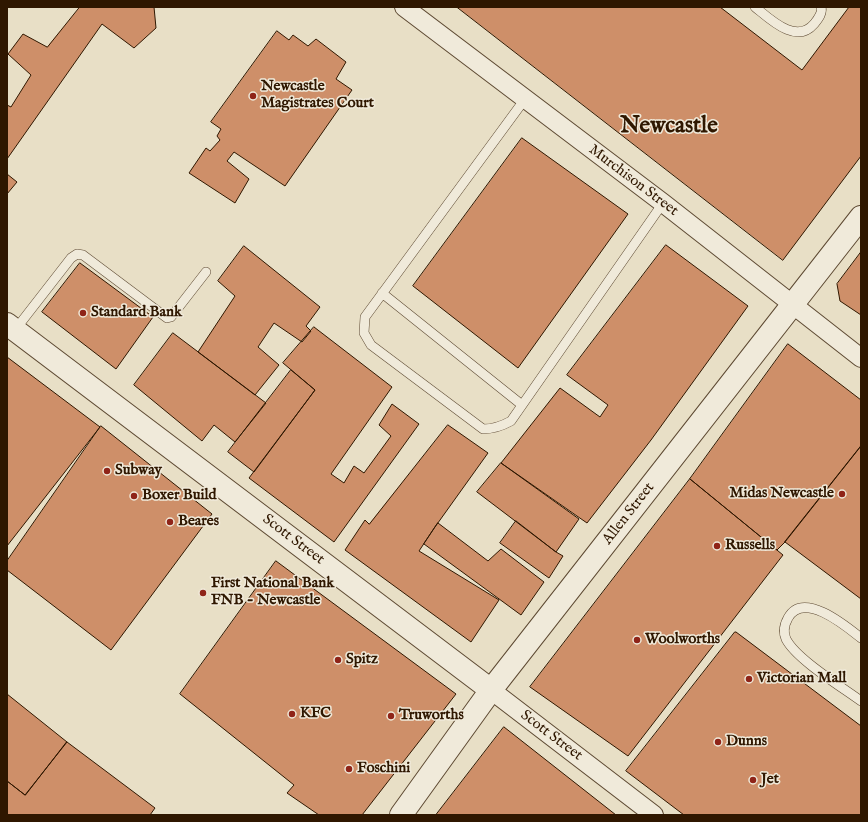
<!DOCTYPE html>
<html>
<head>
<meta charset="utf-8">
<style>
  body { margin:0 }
  #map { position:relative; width:868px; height:822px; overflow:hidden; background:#e8dfc6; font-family:"IM FELL English",serif }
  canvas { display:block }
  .frame { position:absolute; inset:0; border:8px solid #2f1700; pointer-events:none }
</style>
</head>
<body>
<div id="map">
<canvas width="868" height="822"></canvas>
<div class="frame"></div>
</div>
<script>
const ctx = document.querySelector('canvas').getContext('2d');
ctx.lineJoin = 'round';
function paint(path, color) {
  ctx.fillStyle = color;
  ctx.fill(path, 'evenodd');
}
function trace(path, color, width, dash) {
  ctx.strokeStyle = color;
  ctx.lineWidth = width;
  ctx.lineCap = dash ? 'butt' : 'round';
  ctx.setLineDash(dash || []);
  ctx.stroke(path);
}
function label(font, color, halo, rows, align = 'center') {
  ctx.font = font + ' "IM FELL English",serif';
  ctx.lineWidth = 3;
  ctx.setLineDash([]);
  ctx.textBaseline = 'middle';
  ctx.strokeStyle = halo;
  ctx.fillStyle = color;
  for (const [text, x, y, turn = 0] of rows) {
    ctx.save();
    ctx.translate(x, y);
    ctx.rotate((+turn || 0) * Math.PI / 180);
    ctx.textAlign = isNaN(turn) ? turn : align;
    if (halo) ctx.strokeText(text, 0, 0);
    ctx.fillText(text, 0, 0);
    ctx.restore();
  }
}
const building = new Path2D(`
  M80,7H154L156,28L134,48L102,24L7,159V105L11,107L31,75L8,54L23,34L47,47Z
  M457,7H720L802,70L849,7H861V156L783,260Z
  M277,31L289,40L293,35L308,46L316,39L346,62L336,79L352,90L285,186L234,152L227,161L249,179L235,203L189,173L206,148L210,151L220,140L217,136L221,129L211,122Z
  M522,138L628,214L518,368L413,286Z
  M7,174L17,182L7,194Z
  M666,245L748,306L651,440L587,523L501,463L560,388L600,417L608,405L567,375Z
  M244,246L320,307L306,326L311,331L302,342L274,323L258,347L279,365L255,395L198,352L235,296L218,281Z
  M861,252V315L840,301L837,284Z
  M80,263L153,317L116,369L42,312Z
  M314,327L392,387L331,474L344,483L354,466L364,473L391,436L379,425L392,404L419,424L334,542L249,478L315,390L283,363Z
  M173,333L266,403L235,442L214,425L202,441L134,385Z
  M788,344L861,400V446L785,542L777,550L690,479Z
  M7,357L100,427L7,546Z
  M291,370L315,390L254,472L228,452Z
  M448,425L488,453L435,527L419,551L499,600L471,642L345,550L365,520L369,524Z
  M101,426L212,514L111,650L7,570V561Z
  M861,446V599L785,542Z
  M501,463L579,519L556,552L477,492Z
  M690,479L783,555L628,756L530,687Z
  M516,521L556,552L563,556L549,578L500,543Z
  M438,523L488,561L501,549L544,582L521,615L424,544Z
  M276,561L456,694L362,815H319L287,793L294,785L180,694Z
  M735,632H736L861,726V815H684L626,771Z
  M7,694L67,742L25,795L7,781Z
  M504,727L616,815H436Z
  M67,742L155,808L150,815H7V781L25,795Z`);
paint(building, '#ce8f69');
trace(building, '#2f1700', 1);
const service = new Path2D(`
  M755,7C770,19 796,45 814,24C818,19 823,13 821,7
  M525,99L365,317L364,333L371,345L483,429C494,429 502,426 511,421L663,203
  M382,293L522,405
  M15,330L71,258L77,254L83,255L167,318L171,317L206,272
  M861,638C846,626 803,590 788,618C784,625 783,632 786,639C796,659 842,687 861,701`);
const minor = new Path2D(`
  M404,7L663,203L861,358
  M491,690L654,815`);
const tertiary = new Path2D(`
  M7,324L491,690
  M401,815L491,690L861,217`);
trace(service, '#5d4932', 10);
trace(minor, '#5d4932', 20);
trace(tertiary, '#5d4932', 24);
trace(service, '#f0eada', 9);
trace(minor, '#f0eada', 18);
trace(tertiary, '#f0eada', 22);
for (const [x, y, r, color] of [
  [253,96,4,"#8f2418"],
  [83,313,4,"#8f2418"],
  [107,471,4,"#8f2418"],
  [842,494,4,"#8f2418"],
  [134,496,4,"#8f2418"],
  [170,522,4,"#8f2418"],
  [717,546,4,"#8f2418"],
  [203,593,4,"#8f2418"],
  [637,640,4,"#8f2418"],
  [338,660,4,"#8f2418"],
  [749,679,4,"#8f2418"],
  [292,714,4,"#8f2418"],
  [391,716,4,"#8f2418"],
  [718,742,4,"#8f2418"],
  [349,769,4,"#8f2418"],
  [753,780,4,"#8f2418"]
]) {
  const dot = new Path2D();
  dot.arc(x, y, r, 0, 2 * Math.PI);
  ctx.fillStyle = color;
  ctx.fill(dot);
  trace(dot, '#f0eada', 1.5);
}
label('bold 15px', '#2f1700', '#f0eada', [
  ["Newcastle",261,87],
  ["Magistrates Court",261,104],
  ["Standard Bank",91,313],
  ["Subway",115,471],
  ["Midas Newcastle",834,494,"right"],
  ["Boxer Build",142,496],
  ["Beares",178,522],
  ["Russells",725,546],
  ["First National Bank",211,584],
  ["FNB - Newcastle",211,601],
  ["Woolworths",645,640],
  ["Spitz",346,660],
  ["Victorian Mall",757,679],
  ["KFC",300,714],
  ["Truworths",399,716],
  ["Dunns",726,742],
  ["Foschini",357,769],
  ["Jet",761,780]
], 'left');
label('15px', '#2f1700', '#f0eada', [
  ["Murchison Street",633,181,37],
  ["Allen Street",629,514,-52],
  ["Scott Street",293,540,37],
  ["Scott Street",551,736,37]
]);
label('bold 23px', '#2f1700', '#f0eada', [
  ["Newcastle",669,127]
]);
</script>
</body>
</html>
